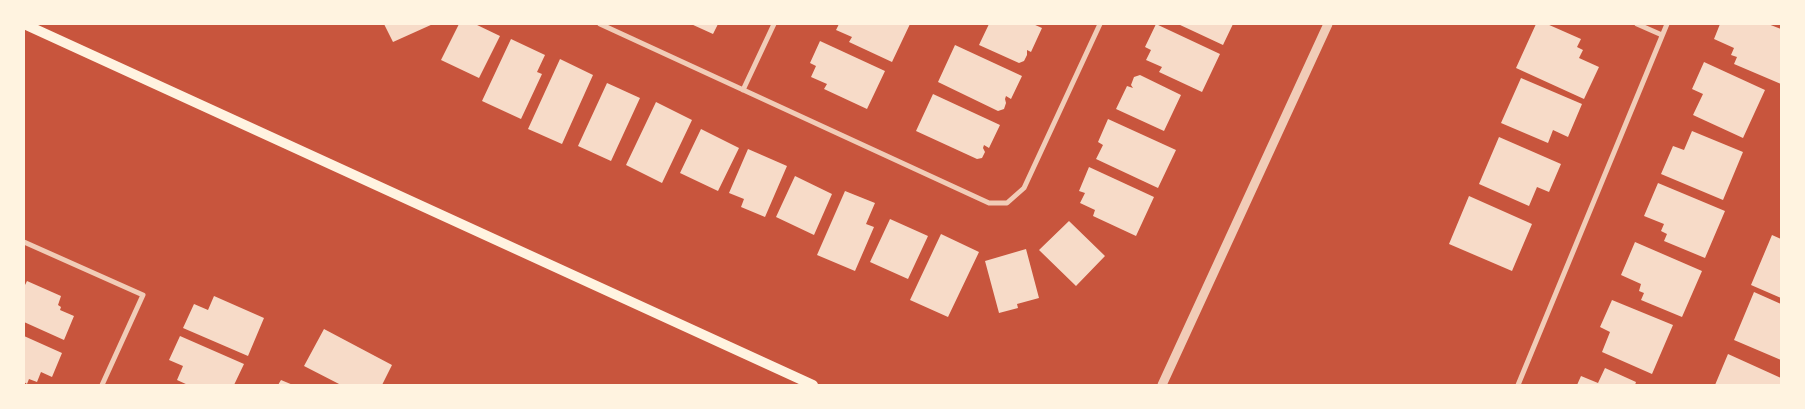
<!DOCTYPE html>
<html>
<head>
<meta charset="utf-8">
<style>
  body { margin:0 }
  #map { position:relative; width:1805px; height:409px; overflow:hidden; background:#c8553d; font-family:"Titillium Web",sans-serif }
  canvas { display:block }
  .frame { position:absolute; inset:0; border:25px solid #fff3e0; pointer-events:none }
</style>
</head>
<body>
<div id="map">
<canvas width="1805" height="409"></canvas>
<div class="frame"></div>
</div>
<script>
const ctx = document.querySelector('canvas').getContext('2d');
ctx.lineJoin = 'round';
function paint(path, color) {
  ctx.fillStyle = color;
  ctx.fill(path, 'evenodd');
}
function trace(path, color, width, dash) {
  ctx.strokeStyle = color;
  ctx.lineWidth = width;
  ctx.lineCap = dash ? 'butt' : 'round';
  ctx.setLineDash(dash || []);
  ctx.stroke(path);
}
paint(new Path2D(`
  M384,24H433L393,42Z
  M459,24H475L500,36L479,78L441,60Z
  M691,24H718L713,34Z
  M839,24H910L892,62L849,42L852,37L836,30Z
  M989,24H1033L1042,28L1031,52L1027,50V55L1024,61L1019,63L979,45Z
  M1156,24L1220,54L1202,92L1159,72L1162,67L1146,60L1151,50L1145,47Z
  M1178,24H1233L1223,45Z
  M1536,24H1547L1581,39L1577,47L1583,50L1579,58L1599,67L1584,99L1516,68Z
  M1720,24H1768L1781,29V84L1734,64L1737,57L1731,55L1734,48L1714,39Z
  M511,39L545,55L537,72L542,74L521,119L482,101Z
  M820,41L885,71L867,109L824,89L827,84L811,77L816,66L810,63Z
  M955,45L1022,76L1011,99L1006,96L1005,99L1006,103L1004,109L998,111L938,82Z
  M560,59L593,75L562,144L528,129Z
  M1704,62L1765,90L1743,138L1693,115L1703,94L1692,89Z
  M1140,75L1181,95L1164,131L1116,109L1127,86L1133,88L1131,85L1134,77Z
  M1521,78L1582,104L1568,137L1553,130L1548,143L1501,123Z
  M607,83L640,98L611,161L578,146Z
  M933,94L1000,125L989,148L984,145L983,148L985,152L982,158L977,159L916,131Z
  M656,102L692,120L662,183L626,165Z
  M1108,119L1176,150L1158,188L1096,159L1103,145L1098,142Z
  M701,129L739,148L718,191L680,173Z
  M1692,131L1743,152L1723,200L1661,174L1673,146L1684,150Z
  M1499,137L1561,164L1549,192L1537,187L1529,206L1479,184Z
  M748,149L787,166L765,217L741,207L744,199L729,193Z
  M1089,167L1154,197L1136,236L1093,216L1095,210L1080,203L1085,193L1079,191Z
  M795,176L832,194L814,235L776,217Z
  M1658,183L1725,211L1705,258L1664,241L1667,234L1661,231L1664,224L1644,216Z
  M845,191L875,203L866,224L874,227L855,271L817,255Z
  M1469,196L1532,224L1512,271L1449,244Z
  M890,219L928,236L908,279L870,262Z
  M1069,221L1105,256L1076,286L1039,250Z
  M941,234L979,252L948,317L910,300Z
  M1772,235L1781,239V298L1751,285Z
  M1635,242L1702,271L1682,317L1641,300L1644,293L1639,291L1641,284L1621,275Z
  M1026,249L1039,298L1017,304L1018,308L999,313L985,261Z
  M27,281L61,296L58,305L61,307L60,310L74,316L64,340L24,322V287Z
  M1754,292L1781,304V360L1734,340Z
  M214,296L264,318L248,356L183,328L194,304L208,310Z
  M1612,300L1673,325L1652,374L1602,352L1610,332L1600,327Z
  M324,329L392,365L382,385H341L304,366Z
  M24,336L62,353L52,377L41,372L37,382L29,379L27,384L24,382Z
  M180,336L244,364L234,385H188L177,380L183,366L169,360Z
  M1728,354L1781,378V385H1715Z
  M1605,368L1636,382L1635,385H1577L1581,376L1598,383Z
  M281,380L293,385H278Z`), '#f7dbc8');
trace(new Path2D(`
  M600,24L989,203H1007L1024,188L1100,24
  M1637,24L1662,35
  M743,90L774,24
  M24,242L143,295L102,385
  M1518,385L1667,24`), '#f1ccb7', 5);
trace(new Path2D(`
  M1162,385L1328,24`), '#f1ccb7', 9);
trace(new Path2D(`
  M24,24L813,385`), '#fff3e0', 10);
</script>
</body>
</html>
